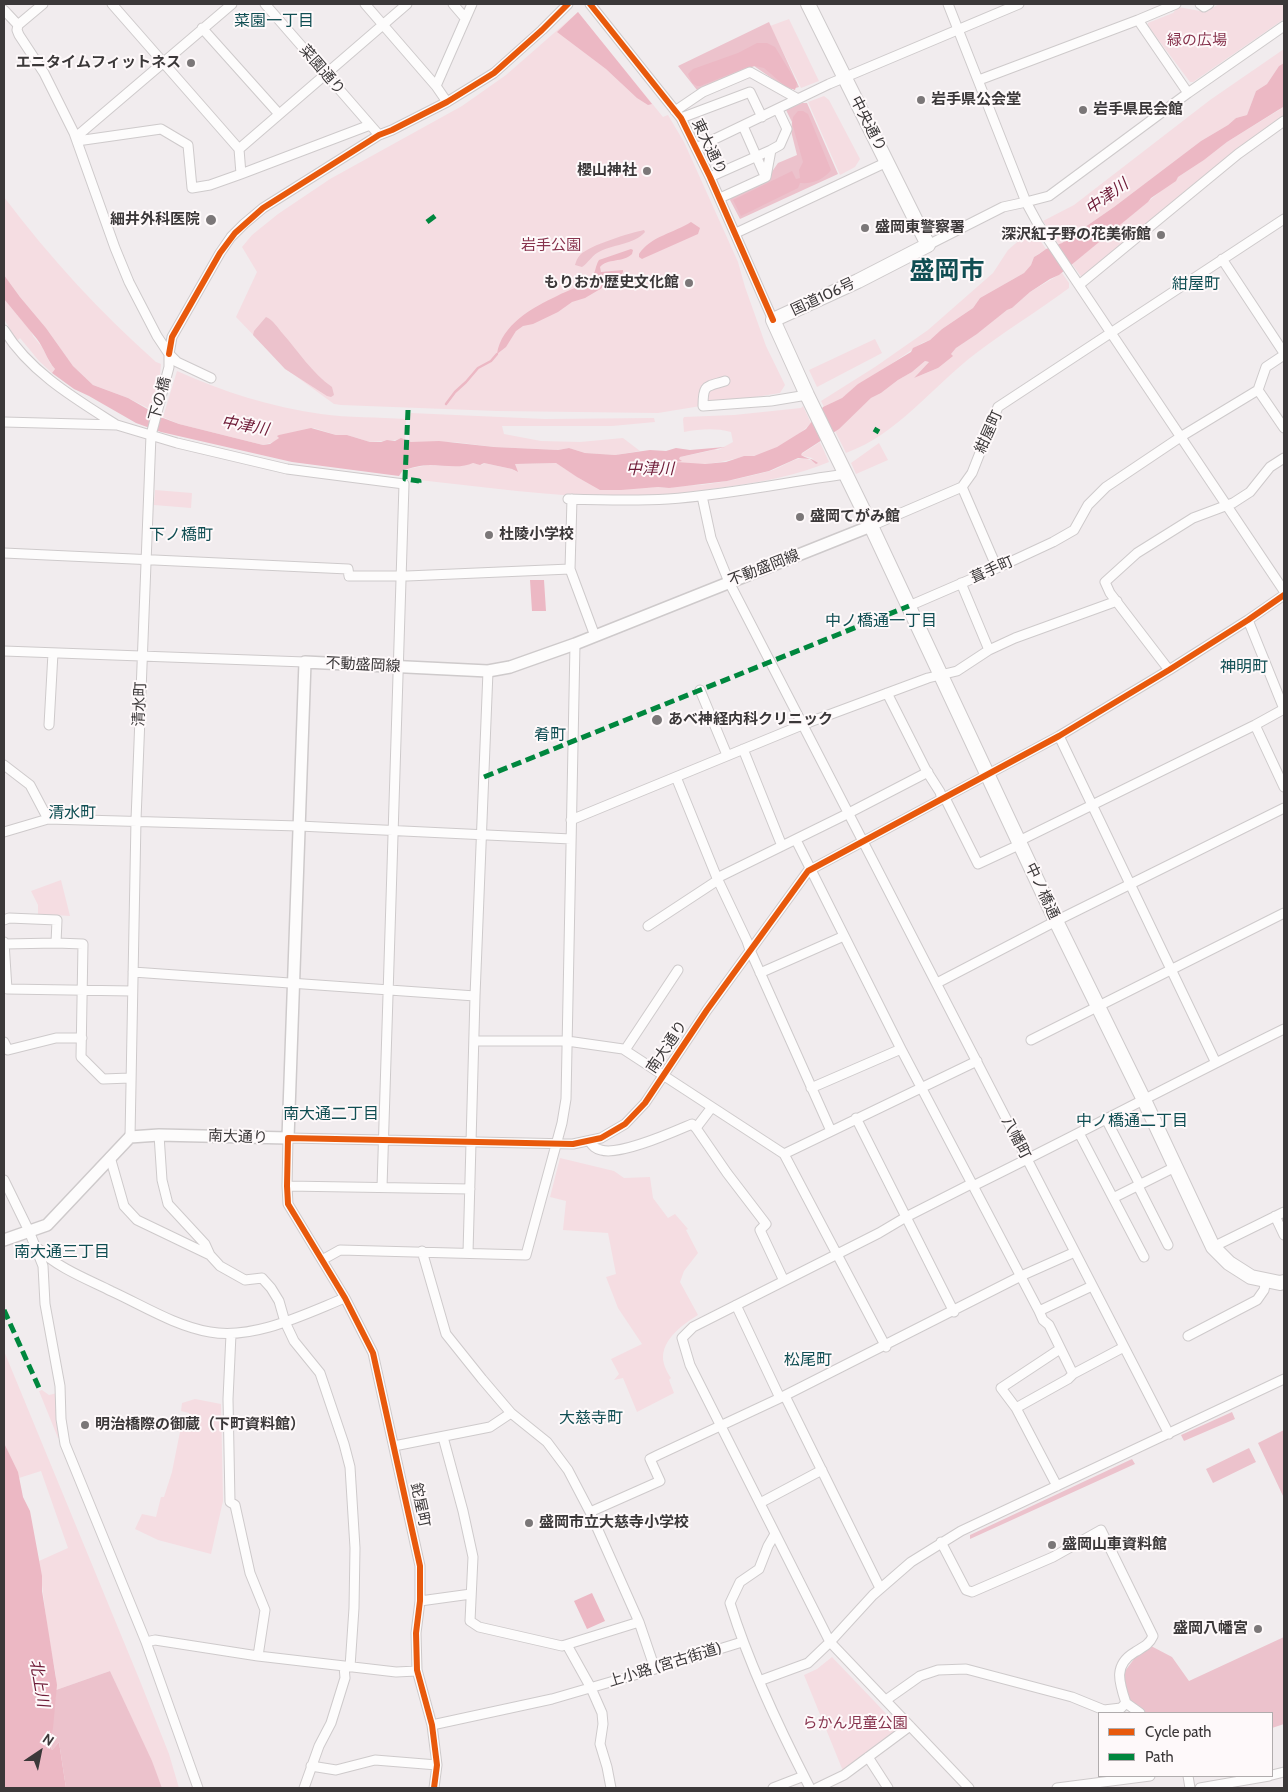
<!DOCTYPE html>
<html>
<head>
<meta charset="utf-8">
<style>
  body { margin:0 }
  #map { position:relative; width:1288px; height:1792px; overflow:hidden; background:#f1ecee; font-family:Cabin,sans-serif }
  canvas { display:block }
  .frame { position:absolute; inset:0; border:5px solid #3b3839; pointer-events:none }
  .legend { position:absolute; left:1098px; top:1712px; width:175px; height:65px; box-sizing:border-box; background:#fef9fa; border:1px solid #b0acad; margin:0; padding:6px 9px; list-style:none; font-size:15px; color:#3b3839 }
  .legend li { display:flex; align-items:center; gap:10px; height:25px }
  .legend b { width:25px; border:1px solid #b0acad }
  .north { position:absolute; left:15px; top:1727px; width:50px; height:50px; -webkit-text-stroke:4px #fef9fa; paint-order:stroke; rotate:34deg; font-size:14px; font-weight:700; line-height:20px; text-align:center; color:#3b3839 }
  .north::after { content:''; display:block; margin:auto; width:18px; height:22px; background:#3b3839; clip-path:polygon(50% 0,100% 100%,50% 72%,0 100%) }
</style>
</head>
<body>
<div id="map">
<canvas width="1288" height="1792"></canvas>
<div class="frame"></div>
<ul class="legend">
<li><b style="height:6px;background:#e8590c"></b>Cycle path</li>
<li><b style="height:6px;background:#00873e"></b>Path</li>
</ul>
<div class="north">N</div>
</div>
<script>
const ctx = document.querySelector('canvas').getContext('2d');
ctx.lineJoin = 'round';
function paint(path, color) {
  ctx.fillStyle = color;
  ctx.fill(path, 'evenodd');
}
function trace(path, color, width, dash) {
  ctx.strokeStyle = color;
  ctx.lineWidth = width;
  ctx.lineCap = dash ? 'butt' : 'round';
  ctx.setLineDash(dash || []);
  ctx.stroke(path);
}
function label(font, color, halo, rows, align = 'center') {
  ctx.font = font + ' Cabin,"Noto Sans JP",sans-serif';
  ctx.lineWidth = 4;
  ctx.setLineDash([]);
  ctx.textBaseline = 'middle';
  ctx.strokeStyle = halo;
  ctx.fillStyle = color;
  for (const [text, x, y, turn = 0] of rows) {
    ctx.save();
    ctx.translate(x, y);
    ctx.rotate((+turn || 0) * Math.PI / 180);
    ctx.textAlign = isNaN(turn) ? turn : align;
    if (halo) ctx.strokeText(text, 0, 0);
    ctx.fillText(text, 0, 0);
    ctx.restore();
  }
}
paint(new Path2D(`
  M1219,4H1284V19L1193,82H1190L1148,26V23L1173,13L1178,7L1206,12Z
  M578,12L663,117L668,115L684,142L738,262L745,287L766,346L785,385L780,393L658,413L497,411L341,405L334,404L286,369L236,317L257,272L242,247L252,235L278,214L330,179L462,106L506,75Z
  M789,19L819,81L801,88L770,26Z
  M1284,49V63L1279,66L1267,84L1256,91L1247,115L1236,118L1228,125L1201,141L1114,207L1059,245L1043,221L1074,205L1210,100Z
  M824,96L829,100L860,159L855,167L840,175L808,102Z
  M1284,104V118L1083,279L1072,264L1178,177L1204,160L1227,142L1279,110Z
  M4,197C50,258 100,312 156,362L161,364L160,376L150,409L128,398L93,385L73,366L46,328L20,297L4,275Z
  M1032,229L1046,249L1034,257L1031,265L1024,273L980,298L973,308L942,329L930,340L922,343L872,377L858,385L842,398L824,407L821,401L875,367L928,330L993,273L1008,250Z
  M1062,273L1069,283V288C1038,311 1005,331 975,354C932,387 898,434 846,453L835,431L871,398L881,393L898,380L912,372L925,361L929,362L914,378L938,368L956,348L977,334L1007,310L1012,308L1030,292Z
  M4,299L31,331L33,336L42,347L50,363L55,369L52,373L39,361L20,338L18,340L16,339L4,319Z
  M875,339L882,353L817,387L809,370Z
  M177,371C223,392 271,407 321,414C349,418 378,417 406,419L405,439L370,442L347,435H336L314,428L283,435L274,442L263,445L179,424L163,417Z
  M803,406L811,423C800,436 771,453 753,456C749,457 745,456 742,457C720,463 697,467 675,462L680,457L709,451L714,449L718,450L733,442L731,432C715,428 701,429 684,432L683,419L684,417L734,415L801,408Z
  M411,413L545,419L654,418L655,422L612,426H502L504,434L541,441L580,442L623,438L640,451L615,455L585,453L569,448L558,450L494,447L454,442H411L409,441L410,415Z
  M820,442L829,462C798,475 766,481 733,486C704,490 676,495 646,496C571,500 494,488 419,480L408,477V469L428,465L450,466L473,463L482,465L484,463L512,469L517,472L515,464L556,463L581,479L635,488L658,487L669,488C680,484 690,486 701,485C724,482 748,477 770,471C787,466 799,450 817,464L812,458L800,455Z
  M879,443L888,460L856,474L851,463Z
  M155,490L192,493L191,508L154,505Z
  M61,880L70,916L38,914V905L31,891Z
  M560,1158L614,1171L624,1178L650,1177L653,1198L668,1218L675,1214L688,1229L686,1230L698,1253L684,1271L680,1282L698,1315C682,1325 658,1342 664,1364C665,1368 668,1374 671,1378L669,1380L674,1393L637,1412L623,1378L614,1380L619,1374L611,1359L642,1344L618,1308L606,1277L616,1274L608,1233L563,1230L566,1201L550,1197Z
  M4,1351L140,1681L169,1754L179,1788H162L152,1763L110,1671L56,1690V1676L48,1633L39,1561L68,1548L41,1471L19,1478L4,1443Z
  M42,1390L49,1395L57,1393L60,1437L58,1438L39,1391Z
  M195,1399L221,1404L223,1501L211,1554L158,1540L135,1529L142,1514L156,1517L161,1497H164L172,1472L181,1427L190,1426L189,1413L181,1411L182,1403Z
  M832,1657L897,1725L898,1732L843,1771L804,1675L817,1669Z`), '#f5dde2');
paint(new Path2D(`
  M769,22L799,87L789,90L754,66L697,90L678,66Z
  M802,103H807L838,174L740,219L730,200L733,193L769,176L778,163L797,155L791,131L792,122L786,110Z
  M644,230L645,232C634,245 612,244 597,253C591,257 588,263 582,267L575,265C576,262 577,258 580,255C590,245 630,233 644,230Z
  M266,317C273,320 278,328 283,334C298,351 312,373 332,387L334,395L331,397L327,396L285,369L253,335L254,331Z
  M1232,1412L1235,1419L1184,1441L1181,1435Z
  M1284,1430V1498L1258,1443Z
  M1249,1448L1256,1462L1213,1483L1206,1469Z
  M1132,1459L1135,1464L970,1539V1535Z
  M1284,1637V1724L1272,1728V1713H1146L1133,1705L1124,1688L1125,1671L1134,1659L1151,1646L1172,1657L1189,1681Z
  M110,1671L152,1761L162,1788H66L59,1742L52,1750C49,1741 55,1702 56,1690Z`), '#ecc2cc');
paint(new Path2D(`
  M578,12L652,104L648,105L637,98L606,69L557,32Z
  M757,43H767L775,47L797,83L795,90L785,86L764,68L755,66L745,68L700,86H697L692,83L688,74L693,69L738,53Z
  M1284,63V104L1283,107L1227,142L1204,160L1178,177L1176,181L1151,198L1148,202L1059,275L1050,279L1030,292L1012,308L1007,310L977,334L956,348L951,354L953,356L938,368L914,378L929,362L925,361L912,372L898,380L881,393L871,398L839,429L802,453L801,455C807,459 812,458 818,463L816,464L810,459L798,458L769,471L727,481L669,488L658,487L621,490H600L577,477L556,463L515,464L518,472L512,469L484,463L480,465L473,463C461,469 443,465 430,465C421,465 411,468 403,470L399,476L292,462L161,432L136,423L89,396L74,389L52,373L55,369C47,360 44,348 37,339C26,326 15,312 4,299V275L20,297L46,328L73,366L93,385L128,398L163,418L179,424L263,445L270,444L279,438L277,436L279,435L311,428L336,435H347L370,442H381L387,440L395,441L401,438L411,442L439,441L494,447L558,450L569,448L585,453L615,455L650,450L666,451L676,448L690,450L725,447L680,457L679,459L682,461L676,462L705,464L726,462L744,456H754L777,447L806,429L823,407L842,398L858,384L911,352L913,348L930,340L942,329L973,308L980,298L1024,273L1031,265L1034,257L1039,254L1046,249L1062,243L1114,207L1201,141L1228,125L1236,118L1247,115L1256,91L1267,84L1279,66Z
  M798,111H803L808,114L831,170C823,180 813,184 800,183L798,188L741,216L733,200L792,171L796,179L800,178L799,170L803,162L792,123L793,117Z
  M691,222L700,228L698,234L644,258L642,259L639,257V254C651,236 674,233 691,222Z
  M631,249L633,250L632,254C623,263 607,258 600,267L601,272L623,270V272L619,278L585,298L572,302L558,312L533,324L523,326L516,331L506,347L497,354C501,325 533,307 557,296C568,290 581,287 591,278C596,273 595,266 599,260Z
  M530,580H544L546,611H532Z
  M4,1443L18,1472L23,1497L30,1511L42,1576V1591L57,1685L53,1728L50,1744L52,1750L59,1742L66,1788H4Z
  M592,1593L605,1621L587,1629L574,1601Z`), '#ecb8c4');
trace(new Path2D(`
  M446,404L455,392L466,382L478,368L491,361L497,354`), '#ecb8c4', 2.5);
const minor = new Path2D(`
  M112,4L239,149L241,174
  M265,4L379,135
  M365,4L436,86L447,102
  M453,4L465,18
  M590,4L681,118L710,177L773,320
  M1200,4L1204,7L1209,4
  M4,10L18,25
  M1138,20L1188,93
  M18,25L17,30L19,35L44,73L74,133L115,248L129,282L157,336L169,354L177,362L211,378
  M18,25L43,4
  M1284,26L1188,93L1049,196L1026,202L1038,224L1284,591
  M202,28L279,114
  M979,80L1138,20L1176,4
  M436,86L472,4
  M675,111L703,92L750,72L798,99
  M681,118L750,92L762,117
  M743,126L765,176
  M76,137L232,4
  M77,141L161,129L188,145L192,188L210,185L241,174L370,125
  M696,148L829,84L1019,4
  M239,149L407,4
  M710,177L771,150
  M720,198L766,177L771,150L780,145L787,129L778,110
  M736,233L887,162
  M928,245L1003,207L1026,202L948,4
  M1222,259L1284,353
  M1079,285L1238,154L1284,121
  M4,330C30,372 74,398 115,424
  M725,381C706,387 703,384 703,406L771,401L807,395
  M1258,390L1284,428
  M4,422L117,425L177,443L287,469L404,484L382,1187
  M962,487L997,568
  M702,496L711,538L729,582L1169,1434
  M568,499C601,500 634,501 668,499C727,495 787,482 846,474
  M572,499L570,569L595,636
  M871,526L962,487L972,473L998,407L1284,219
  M4,553L348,569L349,576H407L570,569
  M961,583L989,650
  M909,606L997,568L1053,542L1074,530L1088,505L1106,487L1182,436L1258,390L1266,367L1284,355
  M1248,620L1284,709
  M4,651L305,662
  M1169,670L1110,593L1105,582L1137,553L1193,518L1233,503L1250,492L1270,467L1284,458
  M700,690L727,755
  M887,693L926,770L940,792L942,799
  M49,725L53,653
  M1255,725L1284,787
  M1059,736L1216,1063
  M743,749L782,846
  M4,765L30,785L48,819
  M676,777L717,878L747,941L750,950L831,1131
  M945,798L978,864L1021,844
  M571,820L807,723L928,678L957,671L989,650L1015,638L1117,601
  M4,832L48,819L299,826L571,839
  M796,840L901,1049L1039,1311L1092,1286
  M1019,841L1255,725L1284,709
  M717,878L845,815L928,772
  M4,920L9,918L57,920L56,943L83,944L81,1057L103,1079L130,1078
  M648,926L718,880
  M4,942L7,989L132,991
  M5,944L56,943
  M133,972L475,996
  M760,973L844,936
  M937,983L1056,921L1284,808
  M1031,1040L1284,913
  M474,1041H567L623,1049L784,1154L886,1347
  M4,1042L8,1050L56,1038H82
  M625,1050L678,970
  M811,1088L901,1049
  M856,1118L954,1312
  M1106,1119L1140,1185
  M696,1128L727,1173L766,1224L760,1230L784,1281
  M1079,1133L1144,1257
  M159,1135L162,1180L168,1204L205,1244L210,1255L220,1266L245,1280L262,1278L271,1288L279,1301L285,1322L294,1341L320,1373L344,1444L350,1467L355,1548L354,1608L350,1667
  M130,1137L136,820L151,435L169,367V354L172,337L220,253L231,237L244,224L263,208L379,135L392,130L447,102L494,73L542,30L568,4
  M589,1141C593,1146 595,1149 601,1150C620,1156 673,1132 692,1124L696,1128L712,1107
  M784,1154L977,1061
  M110,1157L124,1206L137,1220L210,1255
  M4,1180L29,1231L43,1266L45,1304L60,1386L61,1419L65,1444L146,1642L198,1788
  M287,1186L470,1189
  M1138,1186L1168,1245
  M1113,1198L1175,1167
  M1275,1216L1284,1235
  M1213,1247L1284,1212
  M39,1249C56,1267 89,1280 111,1291C142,1305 175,1326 210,1332C254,1340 305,1314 345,1298
  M422,1251L446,1334L482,1379L511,1413L547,1442L568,1470L590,1512L639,1622L655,1669
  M468,1253L475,996L488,671
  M322,1260L340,1250L526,1255L562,1123L566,1099L575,644
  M736,1305L780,1398
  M1039,1311L1043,1320L1049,1325L1073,1374L1124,1347
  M231,1334L228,1399L230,1502L235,1505L250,1573L265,1610L258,1656
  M1188,1336L1257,1300L1264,1290L1266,1280
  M785,1396L880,1588
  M1016,1408L1068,1379L1073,1374
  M443,1437L463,1511L473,1557L470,1621L479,1627L562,1646L639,1622
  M394,1446L490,1427L511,1413
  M1057,1486L1016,1408L1001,1388L1060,1349
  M760,1503L822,1470
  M590,1512L660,1481L650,1459L658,1455L780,1398L1021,1276L1075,1252
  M775,1534L768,1546L759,1569L740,1582L730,1603C750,1667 779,1728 810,1788
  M420,1601L471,1594
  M146,1642L155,1640L258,1656L396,1672L417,1671
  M567,1645L591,1688L602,1713L603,1724L600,1744L607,1767L611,1788
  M759,1681L808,1663L830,1642L873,1595L911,1562L961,1531L1284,1379
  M886,1700L920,1676L938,1670L966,1669L1072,1697L1104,1710L1121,1708L1126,1703C1119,1682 1113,1665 1135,1652C1143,1647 1149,1645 1153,1636L1101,1530L1053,1557L972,1592L966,1590L941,1542
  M1126,1703L1140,1713
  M432,1725L552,1699L655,1669L742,1642
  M868,1757L888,1788
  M311,1766L336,1770L375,1760L437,1765
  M1272,1775L1284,1772
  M1188,1776L1190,1788
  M304,1788L319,1746L331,1723L345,1678L344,1666
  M434,1788L437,1765L432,1725L417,1670L416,1633L420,1601V1566L373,1353L345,1298L288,1204L287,1186L288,1138L573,1144L601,1138L625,1124L645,1103L707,1010L808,871L1059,736L1169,670L1248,620L1284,595
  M773,1788L804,1776
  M817,1788L844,1775L910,1726
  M969,1788L830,1642L690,1365L682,1338L693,1327L879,1233L906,1217L969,1185L973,1186C1077,1135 1180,1080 1284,1029
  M1057,1788L1150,1776
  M1200,1788L1269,1776`);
const major = new Path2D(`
  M4,1240L47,1225L130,1137L159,1135L288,1138L305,662L488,671L510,667L575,644L871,526`);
const highway = new Path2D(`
  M808,4L928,245L858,281L773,320L807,395L871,526L1056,921L1144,1100L1213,1247L1229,1263L1251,1277L1280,1283L1284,1282`);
trace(minor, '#cecacb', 11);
trace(major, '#cecacb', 14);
trace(highway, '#cecacb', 16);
trace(minor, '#fdfcfc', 9);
trace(major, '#fdfcfc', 11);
trace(highway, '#fdfcfc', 14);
trace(new Path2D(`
  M427,222L435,216
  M408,410L405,479L419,481V484
  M874,429L879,432
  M484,777L909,606
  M4,1310L40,1390`), '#00873e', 5, [10, 5]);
trace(new Path2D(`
  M590,4L681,118L710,177L773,320
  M169,354L172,337L220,253L235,233L263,208L379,135L392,130L447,102L494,73L542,30L568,4
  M434,1788L437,1765L432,1725L417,1670L416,1633L420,1601V1566L373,1353L345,1298L288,1204L287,1186L288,1138L573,1144L601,1138L625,1124L645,1103L707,1010L808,871L1059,736L1169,670L1248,620L1284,595`), '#e8590c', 6);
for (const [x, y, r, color] of [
  [191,63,5,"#7b7778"],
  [921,100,5,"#7b7778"],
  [1083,110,5,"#7b7778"],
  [647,171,5,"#7b7778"],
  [211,220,6,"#7b7778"],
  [865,228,5,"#7b7778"],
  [1161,235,5,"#7b7778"],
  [689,283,5,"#7b7778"],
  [800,517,5,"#7b7778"],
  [489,535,5,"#7b7778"],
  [657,720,6,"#7b7778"],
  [85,1425,5,"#7b7778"],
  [529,1523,5,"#7b7778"],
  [1052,1545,5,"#7b7778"],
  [1258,1629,5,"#7b7778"]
]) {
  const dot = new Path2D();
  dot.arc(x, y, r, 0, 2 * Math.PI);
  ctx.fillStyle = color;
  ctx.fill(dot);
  trace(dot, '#fef9fa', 2);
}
label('15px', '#87334d', '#fef9fa', [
  ["緑の広場",1197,41],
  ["岩手公園",551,246],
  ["らかん児童公園",855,1724]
]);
label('bold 15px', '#3b3839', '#fef9fa', [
  ["エニタイムフィットネス",181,63,"right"],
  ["岩手県公会堂",931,100],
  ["岩手県民会館",1093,110],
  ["櫻山神社",637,171,"right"],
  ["細井外科医院",200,220,"right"],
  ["盛岡東警察署",875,228],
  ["深沢紅子野の花美術館",1151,235,"right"],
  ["もりおか歴史文化館",679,283,"right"],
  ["盛岡てがみ館",810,517],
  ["杜陵小学校",499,535],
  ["あべ神経内科クリニック",668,720],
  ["明治橋際の御蔵（下町資料館）",95,1425],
  ["盛岡市立大慈寺小学校",539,1523],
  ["盛岡山車資料館",1062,1545],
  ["盛岡八幡宮",1248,1629,"right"]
], 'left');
label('15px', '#3b3839', '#fef9fa', [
  ["菜園通り",322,70,49],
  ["中央通り",868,124,63],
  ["東大通り",709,147,64],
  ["国道106号",823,297,-25],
  ["下の橋",160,399,-75],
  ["紺屋町",989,432,-66],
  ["不動盛岡線",764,568,-21],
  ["葺手町",992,570,-24],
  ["不動盛岡線",363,665,3],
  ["清水町",140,704,-88],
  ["中ノ橋通",1042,891,65],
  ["南大通り",667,1047,-56],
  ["南大通り",238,1137,2],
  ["八幡町",1016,1138,63],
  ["鉈屋町",420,1505,78],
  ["上小路 (宮古街道)",665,1665,-17]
]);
label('16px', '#104e53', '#fef9fa', [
  ["菜園一丁目",274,21],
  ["紺屋町",1196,284],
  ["下ノ橋町",181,535],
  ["中ノ橋通一丁目",881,621],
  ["神明町",1244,667],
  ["肴町",550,735],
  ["清水町",72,813],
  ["南大通二丁目",331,1114],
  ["中ノ橋通二丁目",1132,1121],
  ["南大通三丁目",62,1252],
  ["松尾町",808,1360],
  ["大慈寺町",591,1418]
]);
label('italic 16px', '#6f1c38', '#fef9fa', [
  ["中津川",1107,197,-36],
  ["中津川",245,426,10],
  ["中津川",650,469],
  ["北上川",39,1683,80]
]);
label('bold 25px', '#104e53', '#fef9fa', [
  ["盛岡市",947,272]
]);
</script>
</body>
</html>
